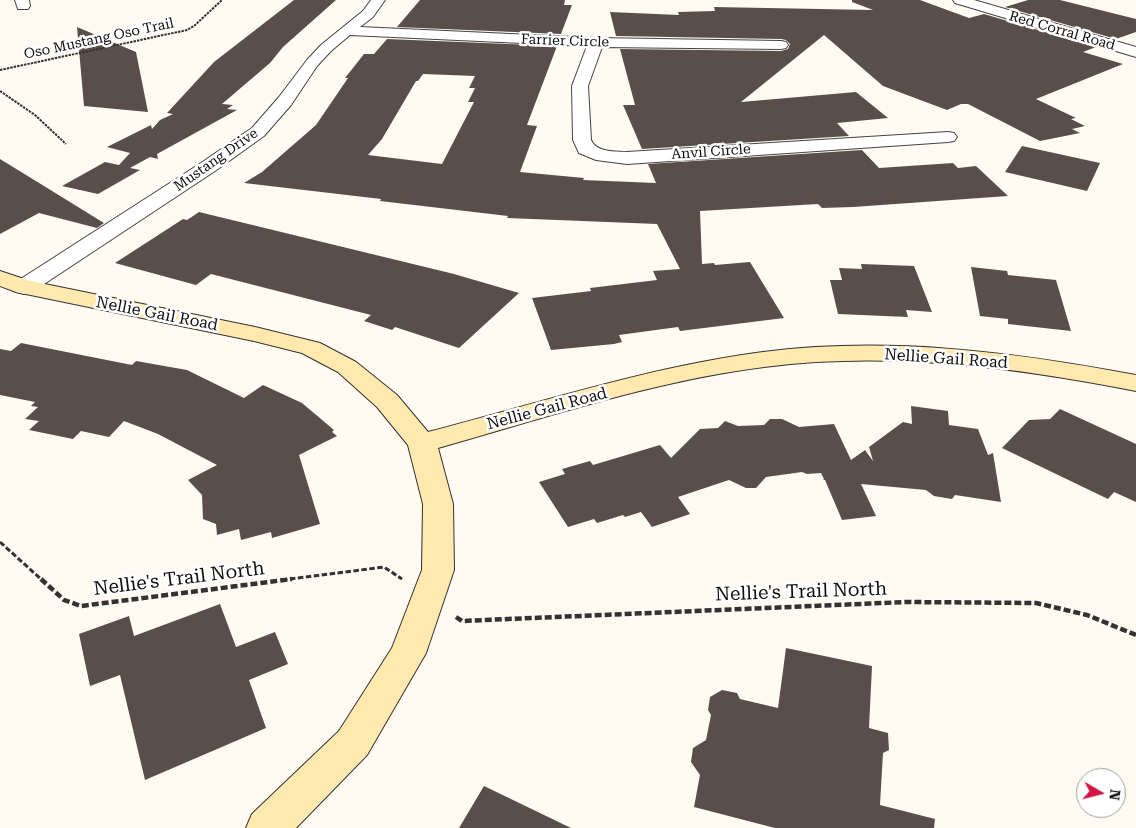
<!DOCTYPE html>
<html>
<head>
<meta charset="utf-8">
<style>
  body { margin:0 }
  #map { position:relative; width:1136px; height:828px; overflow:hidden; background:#fffbf3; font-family:"Roboto Serif",serif }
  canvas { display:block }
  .north { position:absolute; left:1076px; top:768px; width:50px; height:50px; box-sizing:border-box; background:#fff; border:1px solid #9f9f9f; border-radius:50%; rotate:98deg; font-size:14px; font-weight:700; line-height:20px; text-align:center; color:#101010 }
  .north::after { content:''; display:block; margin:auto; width:18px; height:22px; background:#d1173f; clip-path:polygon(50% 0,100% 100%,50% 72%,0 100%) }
</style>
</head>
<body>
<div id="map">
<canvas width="1136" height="828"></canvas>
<div class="north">N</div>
</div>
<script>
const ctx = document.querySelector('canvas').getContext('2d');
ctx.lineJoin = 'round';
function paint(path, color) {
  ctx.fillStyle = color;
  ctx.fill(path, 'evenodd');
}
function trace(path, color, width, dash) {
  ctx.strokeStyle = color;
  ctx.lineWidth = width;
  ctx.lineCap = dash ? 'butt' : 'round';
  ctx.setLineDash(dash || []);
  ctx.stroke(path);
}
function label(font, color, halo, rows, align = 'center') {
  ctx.font = font + ' "Roboto Serif",serif';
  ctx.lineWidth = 5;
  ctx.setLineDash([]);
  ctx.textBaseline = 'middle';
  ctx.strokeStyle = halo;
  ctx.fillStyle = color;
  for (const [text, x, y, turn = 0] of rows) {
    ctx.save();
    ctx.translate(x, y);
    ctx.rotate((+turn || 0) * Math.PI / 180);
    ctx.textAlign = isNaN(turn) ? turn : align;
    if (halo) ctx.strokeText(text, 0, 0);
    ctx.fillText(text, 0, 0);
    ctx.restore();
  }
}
paint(new Path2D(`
  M294,0H336L283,47L270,63L222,104L233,105L227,109L237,110L157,154L158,159L150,157L130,168L140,170L98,194L62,186L105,162L119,165L130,153L107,147L151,125L152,129L160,120L173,114L167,113L214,62Z
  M420,0H565L564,5H572L561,34L397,27Z
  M852,0H920L969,18L984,14L1096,47L1083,52L1123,64L1036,99L1076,118L1071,119L1085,126L1072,129L1080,133L1040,141L968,104H961L947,110L883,86L824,35L741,102L856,92L888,118L837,123L849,136L642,149L623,105H635L620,49L781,51L788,49L790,44L786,40L781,39L616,36L610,12L679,15L678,12L715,11L714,7L873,10L852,2Z
  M1028,0H1060L1136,19V32L1116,39L1005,7Z
  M77,27L136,52L148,112L84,106Z
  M387,39L557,46L527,125L537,126L520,172L584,178L583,180L656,183L648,164L862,150L879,168L953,163L958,168L976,166L1008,196L853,207L822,208L818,204L700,211L702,264L714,263L715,265L750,262L784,318L680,331L678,327L619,335L622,342L614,344L551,350L532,298L591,291L590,288L657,280L653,271L680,269L657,224L507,218L508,216L380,201L381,199L244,183L262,172L316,125L348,78H345L364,54H374ZM423,74L475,76L469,88H475L468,102H474L442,164L368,155L382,139L416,81H418Z
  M1022,146L1100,163L1087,191L1005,172Z
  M0,159L44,186L104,223L97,228L39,213L0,234Z
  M199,212L454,274L519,293L459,348L395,327L392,330L364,321L371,315L211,274L196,285L115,263L183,219L187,220Z
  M861,264L914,266L932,312L906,310L908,317L838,314L830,280H842L839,268L862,269Z
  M971,267L1007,271L1008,275L1056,280L1071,331L1008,324V319L980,316Z
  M21,343L132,365L136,361L187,370L244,398L263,385L302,403L334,430L332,432L337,436L299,455L320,524L272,538L271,532L241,540L239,529L217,535L216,524L203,519L202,495L188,480L217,465L158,434L124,421L109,437L81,431L73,439L29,430L39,421L25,419L38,407L31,406L35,402L0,395V349L11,351Z
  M911,406L948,411L949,425L978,429L988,455L993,453L1001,502L955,495L952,499L934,496L926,490L861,484L876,516L842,520L825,480H823L824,479L821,473L807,474L802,472L766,477L756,488H746L729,480L678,497L690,514L652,527L641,512L625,517L623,515L597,523L594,519L568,527L539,482L565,474L562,469L590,461L593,465L660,445L671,458L700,429L718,428L725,421L738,426L764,425L770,419H782L799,427L834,424L851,460L865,450L873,461L869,447L903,422L912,424Z
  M1060,409L1136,444V502L1114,492L1108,499L1002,448L1029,420L1050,419Z
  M220,604L236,647L275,632L288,664L249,680L266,728L145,780L120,675L90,686L79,634L129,616L134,636Z
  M786,648L872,666L869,728L888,733L889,750L883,753L880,805L935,819L934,828H775L694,807L700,775L691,762L693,748L706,740L711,715L708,710L710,697L722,690L737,693L740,699L778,708Z
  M484,786L571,828H459Z`), '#5a4e4b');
const street = new Path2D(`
  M15,0H29L30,6L28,9H18Z
  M371,0H385L373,17L360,27L596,38L781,41L786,42L788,45L786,48L781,49L602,47L588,86L591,140C597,153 615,151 627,152L948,132L954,133L957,137L954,141L948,142L627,164L596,160L579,153L573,140L572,86L587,46L350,35L331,51L317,66L291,105L264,136L215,171L32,292L24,294L16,292L12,287L16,282L201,163L252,128L279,97L307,60L321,45L363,11Z
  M953,0H974L1136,47V57L955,3Z`);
const secondary = new Path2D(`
  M0,271L30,281L255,327L320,343L356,362L397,395L428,432C539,403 649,367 763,352C888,336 1013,352 1136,375V391C1014,367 889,351 764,367C653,381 545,418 438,448L453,504L454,570L426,653L367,755L296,828H246L252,814L339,731L392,648L422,570L423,504L408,445L377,407L338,372L302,353L254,341L16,292L0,286Z`);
trace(street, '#434343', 2);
trace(secondary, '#323232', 2);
trace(new Path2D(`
  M0,70L187,30L194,26L222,0
  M0,91L35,115L66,144`), '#323232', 2, [2.5, 1]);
trace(new Path2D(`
  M0,542L42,580
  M282,580L384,567L402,579`), '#323232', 3, [5.5, 2.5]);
trace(new Path2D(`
  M41,579L64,600L81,606L292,579
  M456,617L462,621L906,602L1036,603L1087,615L1136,635`), '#323232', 4.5, [7, 3]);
paint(street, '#fff');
paint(secondary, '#ffe9ae');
label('14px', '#101010', '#fff', [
  ["Red Corral Road",1062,31,16],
  ["Oso Mustang Oso Trail",99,39,-12],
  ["Farrier Circle",565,41,2],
  ["Anvil Circle",711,152,-4],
  ["Mustang Drive",216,160,-35]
]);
label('16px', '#101010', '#fff', [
  ["Nellie Gail Road",157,314,11],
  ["Nellie Gail Road",946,359,4],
  ["Nellie Gail Road",547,409,-15]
]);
label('19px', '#101010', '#fff', [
  ["Nellie's Trail North",179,579,-7],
  ["Nellie's Trail North",801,592,-2]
]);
</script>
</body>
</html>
